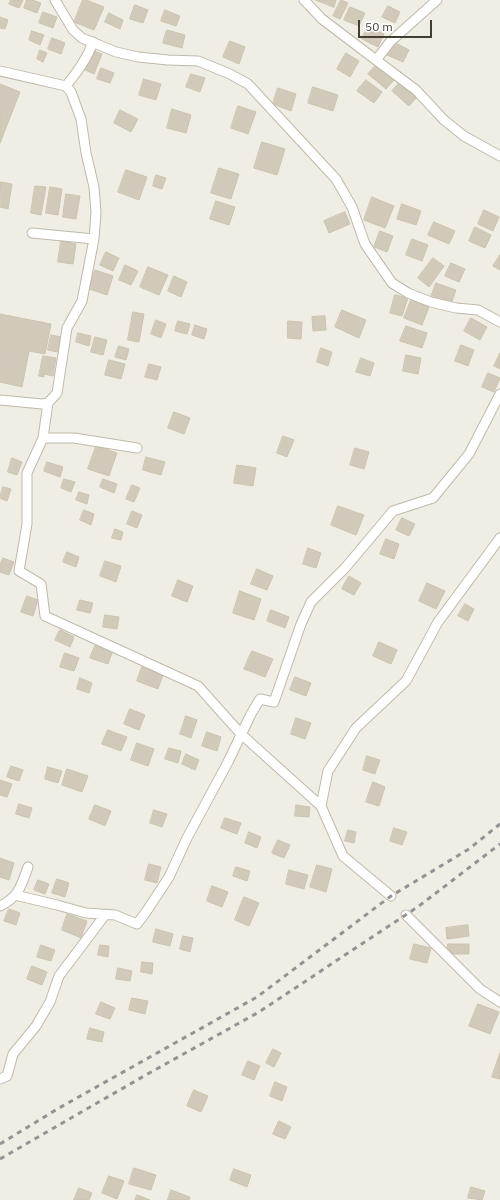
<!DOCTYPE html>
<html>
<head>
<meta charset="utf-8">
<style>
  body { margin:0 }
  #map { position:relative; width:500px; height:1200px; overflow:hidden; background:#f0eee4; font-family:"IBM Plex Sans",sans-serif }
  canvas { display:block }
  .scale { position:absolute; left:358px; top:20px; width:74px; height:18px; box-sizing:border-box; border:2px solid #423e34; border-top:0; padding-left:5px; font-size:12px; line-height:14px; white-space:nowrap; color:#423e34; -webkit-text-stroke:3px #fff; paint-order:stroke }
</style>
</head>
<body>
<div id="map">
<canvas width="500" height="1200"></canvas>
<div class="scale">50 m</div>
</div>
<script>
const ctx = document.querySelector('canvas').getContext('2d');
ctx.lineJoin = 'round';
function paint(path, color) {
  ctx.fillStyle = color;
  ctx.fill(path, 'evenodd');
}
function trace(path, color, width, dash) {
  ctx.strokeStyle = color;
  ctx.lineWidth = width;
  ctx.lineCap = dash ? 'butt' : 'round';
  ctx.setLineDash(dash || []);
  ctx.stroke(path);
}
const building = new Path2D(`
  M11,0H23L19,8L9,4Z
  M27,0H32L41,3L37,13L24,8Z
  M83,0H86L104,7L94,30L74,22Z
  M316,0H336L334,7Z
  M341,0L348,3L340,19L333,16Z
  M135,5L148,10L143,23L130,19Z
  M388,6L400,12L395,23L382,17Z
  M350,7L365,13L359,26L344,20Z
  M165,10L180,16L176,26L161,21Z
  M43,12L57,17L53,28L39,23Z
  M109,13L123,20L120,29L105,22Z
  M0,17L8,20L5,29L0,28Z
  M368,26L384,34L378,47L362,39Z
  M167,30L185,35L182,48L163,43Z
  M32,31L44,35L40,45L29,40Z
  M52,38L65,43L61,54L48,49Z
  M230,41L245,47L239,64L223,57Z
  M394,42L409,50L403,62L387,55Z
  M40,50L47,53L43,62L37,59Z
  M91,50L102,54L94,74L83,69Z
  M346,53L359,61L350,77L337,69Z
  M376,65L394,80L386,89L368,74Z
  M101,68L114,73L110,83L97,79Z
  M191,74L205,78L200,92L186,87Z
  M144,79L161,84L156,100L139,95Z
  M366,80L382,92L374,103L357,91Z
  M399,83L416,98L409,106L392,91Z
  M0,84L20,92L0,143Z
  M313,87L338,95L333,111L308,103Z
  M278,88L296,94L291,111L273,104Z
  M238,106L256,112L248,134L231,128Z
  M172,109L191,115L186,133L167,128Z
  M120,110L138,119L131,132L114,123Z
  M262,142L285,149L277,175L254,168Z
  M219,168L239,174L231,199L211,193Z
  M126,170L147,177L139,200L118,192Z
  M156,175L166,178L162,189L153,186Z
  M1,182L12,184L8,209L0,207Z
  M35,186L46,187L41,215L31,213Z
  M50,187L62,189L58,215L46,213Z
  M66,194L80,196L76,219L63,217Z
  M372,197L394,206L385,228L364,220Z
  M216,201L235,207L229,225L210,219Z
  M402,204L421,211L416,225L397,219Z
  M484,210L499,217L493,231L478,224Z
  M345,212L350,224L329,233L324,221Z
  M434,222L455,231L449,244L428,235Z
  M475,227L491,235L485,248L469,241Z
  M380,231L393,236L387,252L374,247Z
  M412,239L428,245L422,261L406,255Z
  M61,241L76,244L73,264L58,262Z
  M106,252L119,258L113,271L100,265Z
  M500,255V270L493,266Z
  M433,258L444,266L429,287L418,278Z
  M451,263L465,269L459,282L445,276Z
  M125,265L138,271L131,285L119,280Z
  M148,267L168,275L159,295L140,287Z
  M95,270L113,276L107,295L89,289Z
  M174,276L187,282L181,297L168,291Z
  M436,283L456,290L451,304L431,297Z
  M395,295L408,298L402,316L390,313Z
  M411,300L429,307L422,325L404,318Z
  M342,310L366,320L359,338L335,327Z
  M133,312L144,314L139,342L128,340Z
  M0,314L51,324L45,354L29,351L22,387L0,382Z
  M325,316L326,330L313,331L312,317Z
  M471,318L487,327L480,340L464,331Z
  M156,320L166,324L161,338L151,334Z
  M178,321L190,324L187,334L175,331Z
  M288,321L302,322L301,339L288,338Z
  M195,325L207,329L204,339L192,335Z
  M406,326L427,333L422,348L400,341Z
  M78,333L91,336L89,346L76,342Z
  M51,335L61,337L58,352L48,350Z
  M95,337L107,340L103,355L91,352Z
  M461,345L474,350L468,366L455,361Z
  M119,346L129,349L126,360L115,357Z
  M321,348L332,352L328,366L317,362Z
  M500,353V369L494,366Z
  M406,355L421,358L418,374L403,371Z
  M43,356L56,358L53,376L44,374V377L39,376Z
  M361,358L374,363L370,376L356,372Z
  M109,360L125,364L121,379L105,375Z
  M149,364L161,367L157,380L145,377Z
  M488,373L500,378L494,392L482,387Z
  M174,412L190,418L184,434L168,428Z
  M283,436L294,440L287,457L277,453Z
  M96,446L117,453L109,476L88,469Z
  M355,448L369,452L364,469L350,465Z
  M146,457L165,462L161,475L143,470Z
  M12,458L22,462L17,475L8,472Z
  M47,462L63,467L60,477L44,471Z
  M237,465L256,468L253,486L234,483Z
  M64,479L75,482L71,492L61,488Z
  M103,479L117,484L114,493L100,487Z
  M132,485L140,488L134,502L126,499Z
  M3,487L11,489L7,501L0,498Z
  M79,492L89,495L87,504L76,500Z
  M338,506L364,515L356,535L331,525Z
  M84,510L94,514L91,525L80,520Z
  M132,511L142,515L137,528L127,524Z
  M402,518L415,524L409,536L396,530Z
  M115,529L123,532L121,540L112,538Z
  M386,539L399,544L394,559L380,554Z
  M308,548L321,553L316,568L303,564Z
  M67,552L79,557L76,567L63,562Z
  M3,558L14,562L9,575L0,572V565Z
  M105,561L121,566L116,582L100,576Z
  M257,569L273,576L267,590L251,584Z
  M349,576L361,583L354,595L342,589Z
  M178,580L193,586L187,602L172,596Z
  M427,583L445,591L436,609L419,601Z
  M240,591L261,599L254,620L233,613Z
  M27,596L38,600L33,616L21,612Z
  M80,600L93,603L90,613L77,610Z
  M465,604L474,609L468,621L458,616Z
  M271,610L289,617L285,628L267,621Z
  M105,615L119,617L117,629L103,627Z
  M60,630L74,637L70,647L55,640Z
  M379,642L397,650L391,664L373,656Z
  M96,644L113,650L108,664L90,658Z
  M252,651L273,659L265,677L244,669Z
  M65,653L79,658L74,671L60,667Z
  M142,667L163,675L158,689L137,681Z
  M295,677L311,683L306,696L290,690Z
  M80,678L92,683L89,693L77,689Z
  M130,709L145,715L139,730L124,724Z
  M186,716L197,720L191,738L180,734Z
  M296,718L311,723L305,739L291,734Z
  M108,730L127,737L121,751L102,744Z
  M207,732L221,737L217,751L202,746Z
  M137,743L154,749L148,766L131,760Z
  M169,748L181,751L178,763L165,759Z
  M186,754L199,760L195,770L182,764Z
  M367,756L380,760L375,774L363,770Z
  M11,766L23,770L19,781L7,777Z
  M48,767L62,771L58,783L45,779Z
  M67,769L88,776L82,792L62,785Z
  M0,780L12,784L7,797L0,795Z
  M373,782L385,787L379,806L366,802Z
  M19,804L32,808L29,818L16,814Z
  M95,805L111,811L105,826L89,819Z
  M296,805L310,807L309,817L295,816Z
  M154,810L167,814L162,827L150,823Z
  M225,818L241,823L237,834L221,828Z
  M394,828L407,832L402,845L390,841Z
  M348,830L356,832L354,843L345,841Z
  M249,832L261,837L257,848L245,843Z
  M278,840L290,845L284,858L272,853Z
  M0,858L14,863L9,880L0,877Z
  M149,864L161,867L157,883L145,880Z
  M317,865L332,869L326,892L310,887Z
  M236,867L250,871L247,881L233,876Z
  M289,870L308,875L304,889L286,884Z
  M57,879L69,883L65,897L52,893Z
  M38,880L49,884L45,894L34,890Z
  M212,886L228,892L222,907L207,901Z
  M244,897L259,903L249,926L235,920Z
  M9,909L20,913L16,925L4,921Z
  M67,914L87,921L81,938L62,930Z
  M468,925L469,936L447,939L446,928Z
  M156,929L173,934L170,946L153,942Z
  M183,936L193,938L190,952L180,949Z
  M414,944L431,948L427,963L410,959Z
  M448,944H469V954H447Z
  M41,945L55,950L51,961L37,957Z
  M100,945L109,946L108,957L98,955Z
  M142,962L153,963L152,974L141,972Z
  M32,966L47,972L42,985L27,979Z
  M118,968L132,971L130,981L116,979Z
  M132,998L148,1001L145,1014L129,1010Z
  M101,1002L115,1008L110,1019L96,1014Z
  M478,1004L499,1012L490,1034L469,1026Z
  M90,1028L104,1032L102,1042L87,1039Z
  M273,1049L281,1053L274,1067L266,1063Z
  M500,1053V1079L492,1077Z
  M248,1061L260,1066L254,1080L242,1075Z
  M275,1082L287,1087L282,1101L270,1096Z
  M194,1090L208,1096L201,1112L187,1106Z
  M279,1121L291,1127L285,1139L273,1134Z
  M134,1168L156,1175L151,1190L129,1184Z
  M234,1169L251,1175L247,1187L230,1180Z
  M109,1176L124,1181L117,1199L102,1193Z
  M471,1187L485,1191L482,1200L468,1198Z
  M79,1188L92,1193L89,1200H74Z
  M171,1190L190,1197L189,1200H168Z
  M137,1195L150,1200H135Z`);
paint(building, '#d1caba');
trace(building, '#cbc3ae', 1);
const street = new Path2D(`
  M55,0L73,30L82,38L116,52L138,57L168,60L198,61L230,74L248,84L336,179L352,207L365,244L392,283L408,293L431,302L456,308L478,310L500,322
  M304,0L322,19L376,60L390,42L437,0
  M376,60L416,90L444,120L464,136L500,156
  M0,71L66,86L71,92L81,119L86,153L94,187L96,212L94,239L82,301L67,328L57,393L48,403L42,404L0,400
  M66,86C77,72 87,59 93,42
  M32,233L94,239
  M48,403L43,438L27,473V524L19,571L41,584L45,616L198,686L241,734L321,806L343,856L391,896
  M43,438H74L137,448
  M321,806L328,771L356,728L406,681L438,622L500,538
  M15,895L57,905L86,913L115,915L137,924L146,912L169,877L187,838L228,762L251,714L260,699L274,702L301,624L311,602L345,568L393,511L433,498L469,454L500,394
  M0,906C19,897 21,886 28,867
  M406,915L480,989L500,1002
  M0,1079L7,1076L13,1054L36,1026L50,1002L59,976L105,915`);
trace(street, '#beb9aa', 11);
trace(street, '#fff', 9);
trace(new Path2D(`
  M0,1144L59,1108L257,997L391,896L469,849L500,824
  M0,1159L144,1076L259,1012L419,906L500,844`), '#939393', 3, [5, 5]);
</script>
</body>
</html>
